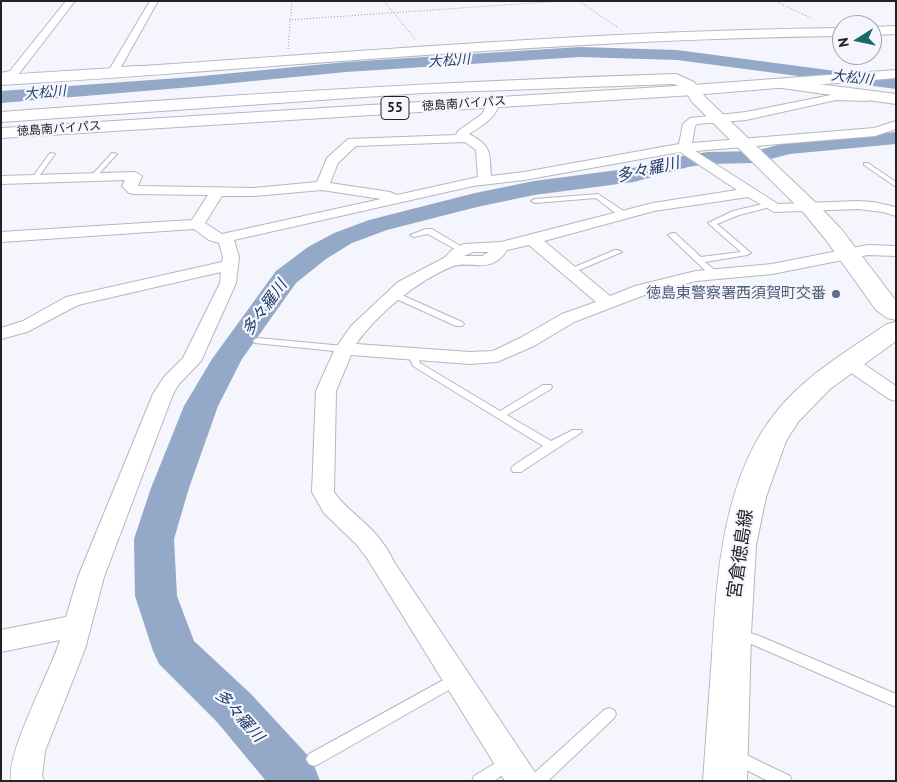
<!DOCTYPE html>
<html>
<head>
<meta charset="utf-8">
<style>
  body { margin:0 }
  #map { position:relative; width:897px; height:782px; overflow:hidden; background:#f5f6fd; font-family:"PT Sans",sans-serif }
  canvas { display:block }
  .frame { position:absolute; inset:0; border:2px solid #212224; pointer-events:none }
  .north { position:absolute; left:832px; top:15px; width:50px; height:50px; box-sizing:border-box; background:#f5f6fd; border:1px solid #a0a1a6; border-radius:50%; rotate:260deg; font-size:14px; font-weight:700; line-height:20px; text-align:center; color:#212224 }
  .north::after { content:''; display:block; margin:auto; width:18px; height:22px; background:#1c6969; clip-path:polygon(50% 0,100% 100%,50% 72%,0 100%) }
</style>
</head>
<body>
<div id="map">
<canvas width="897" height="782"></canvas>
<div class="frame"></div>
<div class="north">N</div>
</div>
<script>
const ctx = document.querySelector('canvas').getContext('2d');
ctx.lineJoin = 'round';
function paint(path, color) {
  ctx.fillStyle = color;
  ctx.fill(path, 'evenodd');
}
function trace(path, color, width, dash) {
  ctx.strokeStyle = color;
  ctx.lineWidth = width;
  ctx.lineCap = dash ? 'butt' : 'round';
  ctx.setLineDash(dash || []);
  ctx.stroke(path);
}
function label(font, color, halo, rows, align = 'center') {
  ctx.font = font + ' "PT Sans","Noto Sans JP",sans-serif';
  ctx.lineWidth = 4.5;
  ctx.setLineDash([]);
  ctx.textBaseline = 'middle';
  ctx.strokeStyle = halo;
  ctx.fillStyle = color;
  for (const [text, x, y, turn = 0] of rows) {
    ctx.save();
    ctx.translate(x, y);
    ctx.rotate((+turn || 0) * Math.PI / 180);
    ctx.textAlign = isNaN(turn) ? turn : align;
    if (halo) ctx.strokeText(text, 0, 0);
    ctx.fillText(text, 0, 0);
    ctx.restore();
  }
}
paint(new Path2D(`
  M580,47L677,50L896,79V89L677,60L580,57L346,72L192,87L1,103V91L192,77L346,62Z
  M896,132V144L790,154L755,163L708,164L688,167L634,182L534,195L477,207L387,230L352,243L326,259L296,283L242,359L218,406L189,488L174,539L177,596L194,641L251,694L312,760L320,781H266L217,722L159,664L153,651L135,596L134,539L151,488L184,406L212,359L276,271L308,247L334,233L369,220L475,193L534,181L633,168L687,155L708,152L755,151L789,142Z`), '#94a9c7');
const lane = new Path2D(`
  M50,153L55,154L37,179H33L32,178Z
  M112,153L117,154L95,178H91V176Z
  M864,163H868L896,182V187L864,165Z
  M598,194L625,212V216H619L596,198L535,203L531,201L535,199Z
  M767,203H770V207L739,215L717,224L751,253L747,255L705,262L717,272V276H711L668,235L672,233H675L701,257L741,252L708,223L733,211Z
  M426,229H432L467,250L463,252H460L428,234L414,237L410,235Z
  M615,250H618L622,252L572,273H566L565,271Z
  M395,292L462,322L464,324L462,326H456L392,297L391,295Z
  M258,338L344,346L349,349L344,352L255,343L253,341L255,339Z
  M413,352L416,353L420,363L500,411L543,385H551L552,387L551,389L507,415L551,441L573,430H581L582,432L521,472H513L511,469L513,466L543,446L413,366L408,355Z
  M738,630L757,635L896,694V707L749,643L733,639L731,635L733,631Z
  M456,673L461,675L463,679L461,683L319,764L314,766L309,764L306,759L309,754Z
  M609,708L614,710L616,714L614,718L548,781H529L531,776L604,710Z
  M736,750L790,776L792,781H768L731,762L728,757L731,752Z
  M509,755L514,757L517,762L514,767L494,781H472L474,776Z`);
const street = new Path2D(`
  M66,1H75L18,75L1,79V73L10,71Z
  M150,1H158L121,67L139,66L144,69L139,72H110L109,70Z
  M836,94L867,95L873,98L867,101L836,100L746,120L697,124L695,126L692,143L874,128L896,121V129L875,136L695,151L778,204L858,201L873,202L896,207V216L883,212L858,209L774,212L748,197L654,211L544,241L610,296L635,286L696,271L772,264L868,245L896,246V256L868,255L772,274L696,281L647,294L574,322L534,346L497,362L470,364L351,355L336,391L334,492C345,508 361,518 374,532C382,541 389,551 394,562L534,771L539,781H505L367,558L356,544L324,513L312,492L316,391L335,349L351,326L398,282L444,258L452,250L464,244L501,242L653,203L737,190L680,152L524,180L473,186L234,240L239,257L236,283L201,361L179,384L173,394L104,577L85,649L45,751L42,776L44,781H12C3,758 52,669 60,640L1,652V630L66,617L78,577L153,394L164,377L183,358L220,283L221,272L78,305L27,332L1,339V328L23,321L66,297L222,262L223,257L219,243L209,240L194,229L1,242V232L192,220L208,195L134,194L129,193L122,186L125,180L1,184V176L135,172L142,176L138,186L254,188L317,182L327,158L348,139L456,135L458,131L482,114L490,100L494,99L500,102C496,118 482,126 469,134C493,147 489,152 491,176L524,172L679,144L683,124L690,118L746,112ZM465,142L476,150L478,177L397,195L390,192L330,183L338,163L356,146ZM322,190L381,199L222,234L205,223L222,196H254ZM529,245L596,302L562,314L520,338L493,351L470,352L356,344C377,314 417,281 451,267C470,259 491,276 507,250ZM473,252H489L482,256H464Z
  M848,356L855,358L896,386V401L889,399L841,366L838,362L841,358Z`);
const secondary = new Path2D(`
  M896,26V34L872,35V27Z
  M842,28V36C561,39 281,68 1,85V75C281,59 561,31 842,28Z
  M676,74L694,82L705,97L817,204L842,230L896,301V320L887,318L876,310L826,240L803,212L693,103L683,88L674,84L423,93L1,122V112C226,95 451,81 676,74Z
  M780,79L896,94V104L775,87L772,84L775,81Z
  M896,322V341L830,389L798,422L786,441L766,497L756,545L751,634L747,781H703C706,739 709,697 712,656C717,574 723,477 777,411C807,374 849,350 887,324Z`);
const highway = new Path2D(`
  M896,70V78L693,95L1,138V128L693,85Z`);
trace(lane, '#b6b7be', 2);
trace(street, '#b6b7be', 2);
trace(secondary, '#b6b7be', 2);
trace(highway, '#b6b7be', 2);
trace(new Path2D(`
  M384,1L415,39
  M579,1L617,27
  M775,1L813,19
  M289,20L561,1
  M288,49L292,1`), '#97989d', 1, [1, 2]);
paint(lane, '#fff');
paint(street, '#fff');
paint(secondary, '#fff');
paint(highway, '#fff');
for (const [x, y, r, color] of [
  [836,294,5,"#5c6f8a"]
]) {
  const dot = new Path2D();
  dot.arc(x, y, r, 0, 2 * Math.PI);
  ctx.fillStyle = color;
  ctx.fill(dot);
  trace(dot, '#f5f6fd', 2);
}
label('12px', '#212224', '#f5f6fd', [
  ["徳島南バイパス",464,104,-4],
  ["徳島南バイパス",59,129,-4]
]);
label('italic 14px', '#223f68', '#f5f6fd', [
  ["大松川",449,61,-4],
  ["大松川",852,78,7],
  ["大松川",45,93,-5]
]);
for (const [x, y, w] of [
  [395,108,28]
]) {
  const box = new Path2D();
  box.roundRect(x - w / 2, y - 11.5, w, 23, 4);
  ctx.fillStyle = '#f5f6fd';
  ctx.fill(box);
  trace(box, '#212224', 1);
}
label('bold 14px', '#212224', null, [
  ["55",395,108]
]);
label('15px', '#4e5e75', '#f5f6fd', [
  ["徳島東警察署西須賀町交番",826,294]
], 'right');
label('italic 16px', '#223f68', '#f5f6fd', [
  ["多々羅川",648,170,-13],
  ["多々羅川",265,308,-54],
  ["多々羅川",239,716,48]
]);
label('18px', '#212224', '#f5f6fd', [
  ["宮倉徳島線",741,554,-82]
]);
</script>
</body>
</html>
